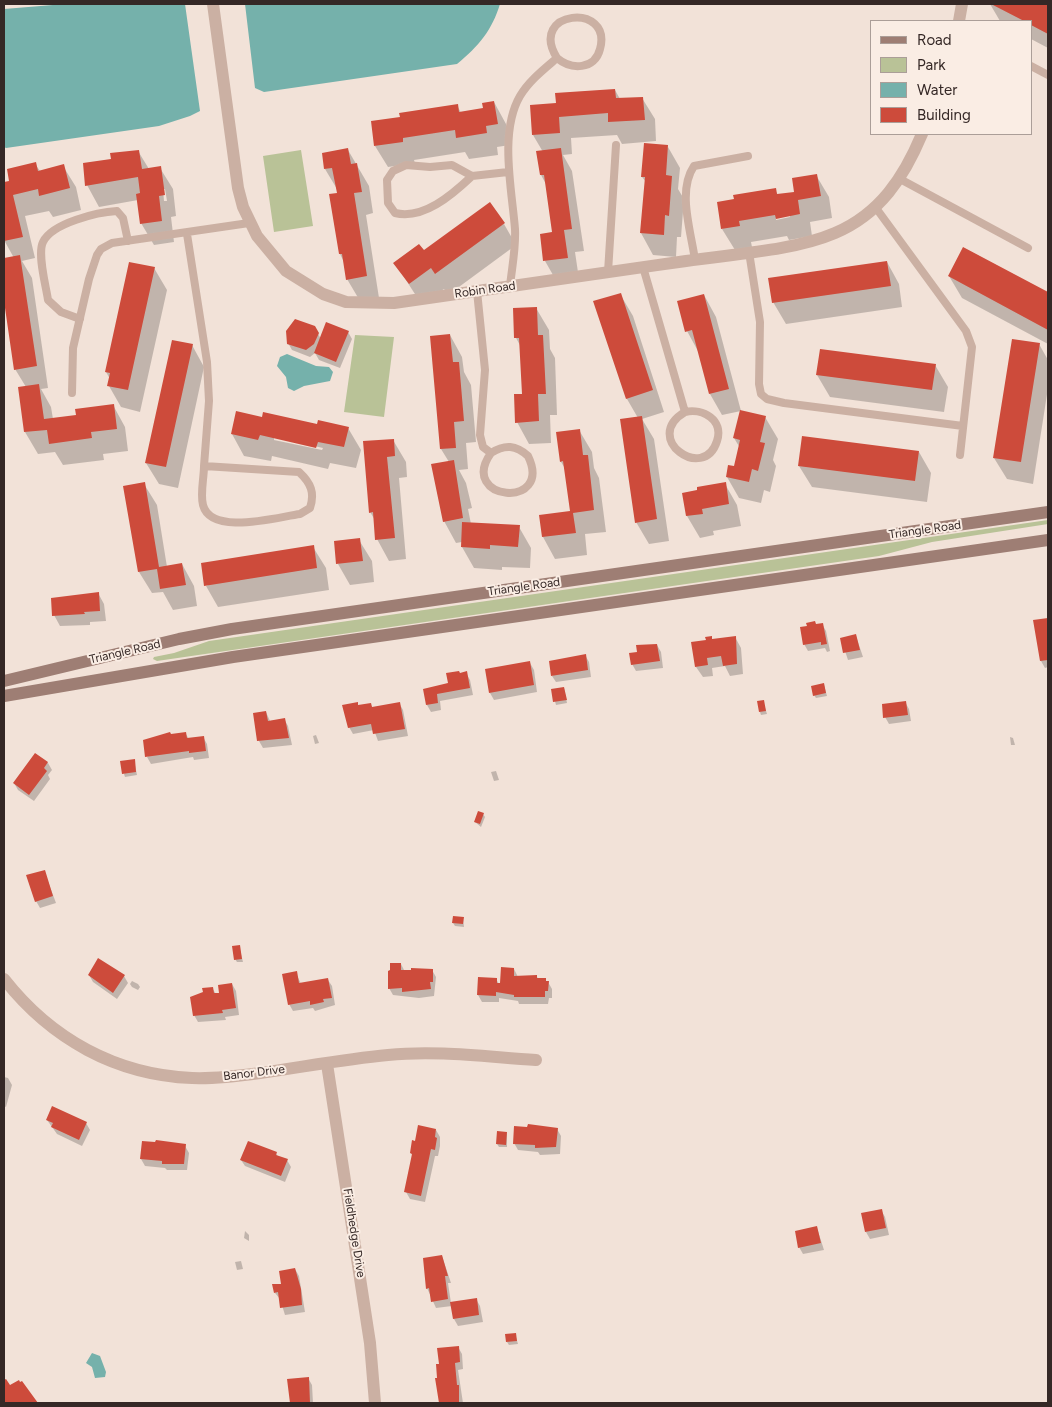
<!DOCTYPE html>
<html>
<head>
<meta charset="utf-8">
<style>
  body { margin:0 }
  #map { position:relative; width:1052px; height:1407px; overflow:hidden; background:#f2e2d8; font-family:Figtree,sans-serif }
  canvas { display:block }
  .frame { position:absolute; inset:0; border:5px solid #352826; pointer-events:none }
  .legend { position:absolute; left:870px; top:20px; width:162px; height:115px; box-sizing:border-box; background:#faede4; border:1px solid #ab9e98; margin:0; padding:6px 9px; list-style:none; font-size:15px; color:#352826 }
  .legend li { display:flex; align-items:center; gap:10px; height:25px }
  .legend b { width:25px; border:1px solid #ab9e98 }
</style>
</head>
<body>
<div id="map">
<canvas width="1052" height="1407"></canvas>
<div class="frame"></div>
<ul class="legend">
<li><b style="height:6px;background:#9e7e74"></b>Road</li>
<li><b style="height:14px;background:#b9c297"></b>Park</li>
<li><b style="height:14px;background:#75b1ab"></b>Water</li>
<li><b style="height:14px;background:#cd4b3b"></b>Building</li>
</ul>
</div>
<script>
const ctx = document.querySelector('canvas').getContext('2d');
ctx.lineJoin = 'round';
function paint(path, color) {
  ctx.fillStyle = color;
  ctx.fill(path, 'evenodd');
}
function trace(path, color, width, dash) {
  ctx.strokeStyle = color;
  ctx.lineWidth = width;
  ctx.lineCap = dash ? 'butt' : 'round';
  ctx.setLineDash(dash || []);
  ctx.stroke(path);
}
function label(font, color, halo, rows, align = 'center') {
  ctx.font = font + ' Figtree,sans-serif';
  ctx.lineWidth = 4;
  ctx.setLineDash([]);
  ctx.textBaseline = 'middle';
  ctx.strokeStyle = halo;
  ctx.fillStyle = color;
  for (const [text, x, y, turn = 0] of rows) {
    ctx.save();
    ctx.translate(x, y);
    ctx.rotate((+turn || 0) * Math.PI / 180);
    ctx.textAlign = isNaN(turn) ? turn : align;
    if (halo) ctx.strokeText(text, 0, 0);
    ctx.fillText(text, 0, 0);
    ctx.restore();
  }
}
paint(new Path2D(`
  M301,150L313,226L274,232L263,156Z
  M355,335L394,337L384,417L344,412Z
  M1048,520V524L932,542L879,556L157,661L153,659L154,657L174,653L209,641Z`), '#b9c297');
paint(new Path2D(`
  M65,4H185L200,111L190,116L159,126L6,148L4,147V9Z
  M245,4H500C492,30 479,46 457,64L264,92L255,88Z
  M287,354L316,366L329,367L333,372L330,381L304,386L294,391L288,388L286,377L277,366L280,357Z
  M92,1353L100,1356L106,1372L105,1377L95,1378L92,1367L86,1363Z`), '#75b1ab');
paint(new Path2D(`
  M990,4H1048V48L1031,39V21H1000Z
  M615,90L620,99L642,98L655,119L656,141L622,144L617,135L571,138L572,154L563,155L572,171L584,251L575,252L579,279L557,282L545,261L554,233L547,186L541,175L543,152L533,135L557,104Z
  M494,102L506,124L510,145L497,147L498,155L469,159L465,152L414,160L415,163L388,167L375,146L401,118L457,105L461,113L484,109Z
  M668,147L680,168L678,189L684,199L681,237H677L676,257L653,255L641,233L646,182L642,177Z
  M348,150L369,186L373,213L366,215L379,298L360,301L347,279L344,262L340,254L337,189L325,169L323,154Z
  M138,151L149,169L160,168L173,189L176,216L171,217L174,242L154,245L141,223L138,200L99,207L87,185L113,160ZM163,189H165L167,201H164Z
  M35,164L40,171L63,166L76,187L81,210L53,217L49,211L25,216L35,258L22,261L32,278L48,388L41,389L51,407L53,419L77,416L113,405L125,427L128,451L103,454L104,460L63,465L55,452L38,454L25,432L19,388L26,387L15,369L4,293V259L14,258L4,240V183L11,181Z
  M816,175L829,197L832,218L810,222L812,236L789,240L787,236L751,242L752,247L735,250L722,229L775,190L778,195L795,193ZM790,215V217L776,220V217Z
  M504,224L516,245L448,295L444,289L422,305L395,263Z
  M964,248L1048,293V344L962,298L949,276Z
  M887,262L899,284L902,307L786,324L773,302Z
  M154,268L167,290L140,412L121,407L109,386L110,379L106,372Z
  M620,294L633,316L664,412L642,419L654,439L669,541L649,544L636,522L638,418L627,399Z
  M704,295L716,317L741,411L765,417L778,439L773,460L776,466L770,492L764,490L761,503L739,498L727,477L735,467L740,448L734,438L741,411L722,415L710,394L699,353L687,331Z
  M536,308L549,330L550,349L555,358L557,415H550L551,443L529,444L517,422L523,395L521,347L516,338Z
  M314,327L321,339L348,332L352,339L340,368L319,360L315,353L310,357L292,350L288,343Z
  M450,335L462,357L464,372L471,385L476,442L466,443L468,469L459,470L466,483L472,508L468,509L471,524L519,527L531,548L530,568L502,567V570L474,568L462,547V542L456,543L444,521L449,462L441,449Z
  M1039,344L1048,360V388L1033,484L1007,479L994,458Z
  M192,345L204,367L178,488L159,484L146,463Z
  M935,365L948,387L944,412L830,397L817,375Z
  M263,418L348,428L361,450L356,468L330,463L328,469L272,456L271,461L244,456L232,434ZM274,437L323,448L322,450L274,440Z
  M579,430L592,452L594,468L599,478L606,532L585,534L587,555L555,559L543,537L540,516L571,512L566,470L561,462Z
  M393,440L406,462L407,477L399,478L406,559L389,561L377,539L375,520L370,512L364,443Z
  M919,452L931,473L927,502L812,487L799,466Z
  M144,484L157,505L167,567L182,564L194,586L197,606L173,610L163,592L152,593L139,572Z
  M725,484L737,505L741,526L713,531L714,535L700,538L687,516L684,494Z
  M359,540L372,561L374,582L350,585L338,564Z
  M313,547L326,568L329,590L218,607L206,586Z
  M4,593L5,595V615H4Z
  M98,593L104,604L106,621L90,622V625L60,626L54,615Z
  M1048,619V667L1045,668L1041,661L1035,621Z
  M822,624L826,631L830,651L827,652L825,648L808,651L804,644L816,625Z
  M856,636L863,657L848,660L841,639Z
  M735,637L741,648L743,674L730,676L725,666L712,668L713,676L703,677L696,667L712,640Z
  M657,645L661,652L663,668L636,671L632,664L639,653Z
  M585,655L589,662L591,677L556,682L552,676Z
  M530,663L534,670L537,692L494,700L490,693L487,670Z
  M466,673L470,680L473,695L440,701L441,710L431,712L427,705L425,690L450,684Z
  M824,685L827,696L816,698L814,695Z
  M564,688L567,703L556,705L552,690Z
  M763,701L767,714L761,715L760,712Z
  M905,702L909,709L911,721L889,724L885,717Z
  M399,703L403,710L408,736L378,741L374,730L353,734L349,727L359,706L370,704L373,708Z
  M266,712L270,721L284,719L288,726L292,745L263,748L259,741L254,714Z
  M185,733L189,739L203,737L207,744L209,758L194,760L193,757L151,764L147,757Z
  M316,735L319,743L315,744L313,736Z
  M1010,737L1013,738L1015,745H1011Z
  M36,754L48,763L52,770L48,775L50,779L34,801L18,790L14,783Z
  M134,760L137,775L125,777L124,774Z
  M496,771L499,780L494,781L491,772Z
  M483,814L485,817L481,827L475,822Z
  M44,871L56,903L40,908L36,901Z
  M463,918L464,927L455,926L453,923Z
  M239,946L243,962H237L235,959Z
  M401,964L405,972L432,970L436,977L434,996L419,998L393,995L389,988Z
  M514,969L518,977H536L548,982L552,989V998H549L548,1004H519L518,1001L499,998V1002H482L478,995L496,979L499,984Z
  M296,973L301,984L328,980L332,986L335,1005L315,1011L313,1008L293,1011L289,1004Z
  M89,975L124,976L128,983L117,999L93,982Z
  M132,981L138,984L140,987L138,990L132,987L130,984Z
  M232,984L236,991L239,1015L225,1017L226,1020L198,1022L194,1015L204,994L212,988L216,994H220Z
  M4,1077L8,1078L12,1085L6,1107L4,1106Z
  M47,1120L86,1123L90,1130L82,1146L57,1134Z
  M529,1128L557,1129L561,1136L560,1154L540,1155L538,1152L518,1150L514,1143Z
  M436,1130L440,1137V1146L438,1156H435L425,1202L410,1199L406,1192L413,1157L411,1153L416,1142Z
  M507,1133V1147H499L497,1144Z
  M157,1143L185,1146L189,1153L187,1170H167L165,1168L145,1166L141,1159Z
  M276,1153L278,1157L287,1160L291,1167L285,1182L245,1166L241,1160Z
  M881,1210L885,1217L889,1235L870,1239L866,1232Z
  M817,1228L824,1250L803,1254L799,1247Z
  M245,1231L249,1235V1241L244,1238Z
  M442,1256L451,1283H448L451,1303L476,1299L480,1306L483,1322L458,1326L454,1319L452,1306L436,1308L427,1288Z
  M241,1261L243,1269L237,1270L235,1262Z
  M295,1269L299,1276L305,1312L285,1315L280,1299L275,1293Z
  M515,1334L518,1344L509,1345L507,1342Z
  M458,1347L462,1354L463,1369L458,1370L463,1403H440L436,1379H439Z
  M308,1378L312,1385L313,1403H291L289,1380Z
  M6,1380L10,1387L22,1382L36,1403H5L4,1382Z`), '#0003');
paint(new Path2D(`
  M991,4H1048V34L1031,25V21H1024Z
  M615,89L616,98L643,97L645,120L608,122V113L559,117L560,133L532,135L530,105L556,103L555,93Z
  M494,101L498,124L486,126L487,133L456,138L455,130L403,138V142L374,146L371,121L400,117L399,113L458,104L459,112L483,108L482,103Z
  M644,143L668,145L666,175L672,176L669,216L665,215L664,235L640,233L645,177H641Z
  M348,148L351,164L357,163L362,192L354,193L367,276L346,280L342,254H339L329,194L337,193L332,168L324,169L322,153Z
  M561,148L572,229L564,230L568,258L543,261L540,234L552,232L544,175H540L536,151Z
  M139,150L142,169L161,166L165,195L159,196L162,221L140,224L136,194L140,193L138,177L85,186L83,163L111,159L110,153Z
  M36,162L38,171L64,164L70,188L39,196L38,189L13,195L23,237L4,241V182L9,181L7,169Z
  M817,174L821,196L798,200L800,214L776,219L775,215L739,221L740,226L721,229L717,202L734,199L733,195L776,188L777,194L794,192L792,178Z
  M490,202L505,223L435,274L431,268L409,284L393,263L419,244L424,250Z
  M963,247L1048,292V330L948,276Z
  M20,255L37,366L14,370L4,301V258Z
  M887,261L891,286L772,303L768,278Z
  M129,262L155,267L128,390L107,386L110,373L105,372Z
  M621,293L653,390L626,399L593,301Z
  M704,294L729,389L709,394L692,330L685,332L677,301Z
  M537,307L538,335H543L546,394H538L539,421L515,423L514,394H522L519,338H514L513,308Z
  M295,319L315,326L319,333L314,344L306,350L287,344L286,331Z
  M326,322L349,331L336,362L314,353Z
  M450,334L453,362H459L464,421L454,422L456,448L440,449L430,336Z
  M1012,339L1040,343L1021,462L993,458Z
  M172,340L193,344L166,467L145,463Z
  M820,349L936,364L932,390L816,375Z
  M39,384L44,419L76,415L75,409L114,404L117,429L91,432L92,438L49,444L47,430L24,432L18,387Z
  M740,410L766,416L760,442L765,443L758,471L752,469L749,482L726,477L728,465L734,466L740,440L733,438Z
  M236,411L262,417L263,412L317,424L318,420L349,427L344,447L318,442L316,448L260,435L258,440L231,434Z
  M642,416L657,519L635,523L620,419Z
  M580,429L583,455H588L594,510L573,513L576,533L542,537L539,515L570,511L563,461L560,462L556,432Z
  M802,436L919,451L915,481L798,466Z
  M394,439L395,456L387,457L395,538L375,540L373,512L369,513L363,441Z
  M454,460L463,518L443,522L431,464Z
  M145,482L159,567L182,563L186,585L160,589L157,569L138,572L123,486Z
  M726,482L729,504L702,509L703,514L686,516L682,493L697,490V487Z
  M462,522L520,525L518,547L490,545V549L461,547Z
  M360,538L363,561L336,564L334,541Z
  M314,545L317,568L204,586L201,563Z
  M99,592L100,611L84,612L85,614L52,616L51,598Z
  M1048,618V660L1040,661L1033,620Z
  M815,621L816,624L823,623L827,644L821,645V642L803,645L800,627L807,626L806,623Z
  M856,634L860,650L843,653L840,638Z
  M712,636V639L736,636L737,664L723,666L721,656L707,658L708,665L695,667L691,642L706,640L705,637Z
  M657,644L660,661L631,665L629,653L637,652L636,645Z
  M586,654L588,670L551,676L549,661Z
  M530,661L534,685L489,693L485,669Z
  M459,671L460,673L467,671L470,688L437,694L438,703L426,705L423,689L448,683L446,673Z
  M824,683L826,693L813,696L811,686Z
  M564,687L567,700L553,702L551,689Z
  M764,700L766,711L759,712L757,701Z
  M906,701L908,715L883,718L882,704Z
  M358,702V705L371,703L372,707L400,702L405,729L373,734L371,724L348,728L342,705Z
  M266,711L268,721L285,718L289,738L257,741L253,713Z
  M170,732L171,734L186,732L187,738L204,736L206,751L189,753V751L145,757L143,740Z
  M35,753L48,762L44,768L47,771L29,795L13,783Z
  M135,759L136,772L122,774L120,761Z
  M478,811L484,813L480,824L474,822Z
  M45,870L53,896L35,902L26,875Z
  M453,916L464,917L463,924L452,923Z
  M240,945L242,959L234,960L232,946Z
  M98,958L125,975L113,993L88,975Z
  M390,963H401V970H411V968L433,969V982H430L431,989L402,992V988L388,989V971L390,970Z
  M501,967L514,968V976L537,975V978H546V981H549L548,991H545V997H514V995L496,992V996L477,995L478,977L497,978V983H500Z
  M297,971L299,983L328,978L332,998L323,999L324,1002L310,1005V1001L288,1005L282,974Z
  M232,983L236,1008L222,1010L223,1013L193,1016L190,997L203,992L202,988L213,987L214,993H219L218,985Z
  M52,1106L87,1122L79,1140L51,1127L53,1123L46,1120Z
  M528,1124L558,1128L556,1147L535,1148V1145L513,1144L514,1126L527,1127Z
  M418,1125L436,1129L435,1137L437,1138L435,1150L431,1149L421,1196L404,1192L412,1154L410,1153L412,1140L415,1141Z
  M497,1131L507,1132L506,1145L496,1144Z
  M156,1140L186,1144L184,1164H162V1161L140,1159L142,1141L155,1142Z
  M248,1141L277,1152L276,1155L288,1159L281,1176L240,1160Z
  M882,1209L886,1228L865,1232L861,1213Z
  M817,1226L821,1243L798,1248L795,1231Z
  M442,1255L448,1276H445L448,1299L431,1302L429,1288L426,1289L423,1258Z
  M295,1268L301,1289L302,1305L280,1308L278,1292L274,1293L272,1284H281L279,1271Z
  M477,1298L479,1315L453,1319L450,1302Z
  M516,1333L517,1341L506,1342L505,1334Z
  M459,1346L460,1362L455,1363L457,1385H459V1403H439L435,1378H437L436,1364H439L437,1348Z
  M309,1377L310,1403H290L287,1379Z
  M6,1379L10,1385L19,1380L20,1382L22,1381L38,1403H4V1380Z`), '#cd4b3b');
trace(new Path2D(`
  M1031,66L1048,75
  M472,176C452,195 423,220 395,213L388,203L387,180L393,171L406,165L430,167L452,165L472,176L508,172
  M900,179L1028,248
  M876,208L966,331L972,347L960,455
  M187,234L207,362L209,401L204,466
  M749,252L760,322L759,384L761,394L767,399L784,403L963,426
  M695,260C691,231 677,191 694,166L748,156
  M643,267L685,412C641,438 704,483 717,441C724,420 703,408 685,412
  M608,272L616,145
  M510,286C512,267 516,248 515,229C512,190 499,132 520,96C529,81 543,70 557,58C527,10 613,2 600,49C595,70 571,70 557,58
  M477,291L485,370L480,435L483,447L491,453C457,501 554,510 528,456C516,445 505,444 491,453
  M80,319L61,312L48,300C46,286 37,254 43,242C52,223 98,212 117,211L123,218L128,241
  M72,393L73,348L89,279L97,255L101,249L112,243L249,223
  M204,466L299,472C311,483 315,493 310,508L300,514C277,517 211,536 203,505C200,494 204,478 204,466Z`), '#cbb0a3', 8);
trace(new Path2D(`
  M213,4L238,188L243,207L257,236L286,271L323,294L346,302L394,303C492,288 589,275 686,261C732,254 793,251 835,233C880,214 904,177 922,134
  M959,21L962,4
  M4,979C51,1039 116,1075 192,1078C215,1079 238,1076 260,1073C303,1067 345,1059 388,1055C437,1050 487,1057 536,1060
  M327,1064L370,1343L375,1403`), '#cbb0a3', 12);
trace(new Path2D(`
  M4,681L179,639L232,629L1048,512
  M4,696L233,657L1048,540`), '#9e7e74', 12);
label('12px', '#352826', '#faede4', [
  ["Robin Road",485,290,-8],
  ["Triangle Road",925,530,-8],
  ["Triangle Road",524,587,-8],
  ["Triangle Road",125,652,-13],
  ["Banor Drive",254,1073,-7],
  ["Fieldhedge Drive",354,1233,81]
]);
</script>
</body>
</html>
